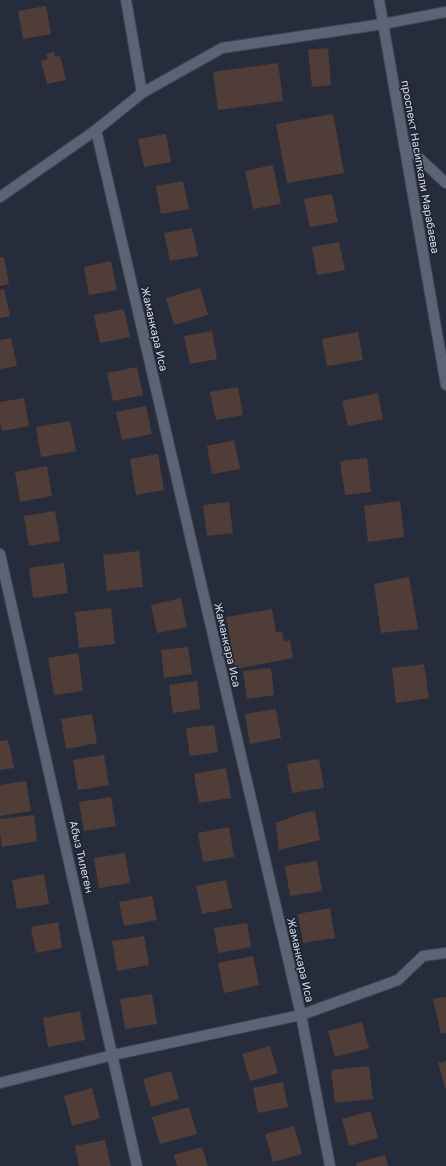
<!DOCTYPE html>
<html>
<head>
<meta charset="utf-8">
<style>
  body { margin:0 }
  canvas { display:block; background:#262c3c }
</style>
</head>
<body>
<canvas width="446" height="1166"></canvas>
<script>
const ctx = document.querySelector('canvas').getContext('2d');
ctx.lineJoin = 'round';
function paint(path, color) {
  ctx.fillStyle = color;
  ctx.fill(path, 'evenodd');
}
function trace(path, color, width, dash) {
  ctx.strokeStyle = color;
  ctx.lineWidth = width;
  ctx.lineCap = dash ? 'butt' : 'round';
  ctx.setLineDash(dash || []);
  ctx.stroke(path);
}
function label(font, color, halo, rows, align = 'center') {
  ctx.font = font + ' "Golos Text",sans-serif';
  ctx.lineWidth = 3;
  ctx.setLineDash([]);
  ctx.textBaseline = 'middle';
  ctx.strokeStyle = halo;
  ctx.fillStyle = color;
  for (const [text, x, y, turn = 0] of rows) {
    ctx.save();
    ctx.translate(x, y);
    ctx.rotate((+turn || 0) * Math.PI / 180);
    ctx.textAlign = isNaN(turn) ? turn : align;
    if (halo) ctx.strokeText(text, 0, 0);
    ctx.fillText(text, 0, 0);
    ctx.restore();
  }
}
paint(new Path2D(`
  M46,6L51,34L23,39L18,11Z
  M328,48L331,85L312,87L308,50Z
  M54,52L55,57L60,56L66,80L47,84L41,61L48,59L46,54Z
  M278,63L283,101L218,110L213,72Z
  M333,114L344,173L287,183L276,124Z
  M166,134L171,162L144,167L138,139Z
  M273,165L281,204L253,209L245,171Z
  M183,181L189,209L161,214L156,186Z
  M332,194L338,222L310,227L304,199Z
  M192,228L198,256L170,261L164,233Z
  M339,242L345,270L317,275L312,247Z
  M0,257H4L9,284L0,286Z
  M111,261L117,290L89,295L84,267Z
  M200,288L208,315L174,325L166,298Z
  M4,289L10,316L0,318V290Z
  M124,309L130,337L100,343L94,315Z
  M212,331L217,359L190,364L184,336Z
  M358,332L363,360L327,366L322,339Z
  M11,338L17,366L0,369V340Z
  M137,367L143,395L113,401L107,373Z
  M238,387L243,415L216,420L210,392Z
  M378,393L383,419L348,426L342,401Z
  M24,398L29,426L2,431L0,422V402Z
  M146,406L152,434L122,440L116,412Z
  M70,421L76,451L41,457L36,427Z
  M234,440L240,469L212,474L207,446Z
  M158,454L164,490L136,495L130,459Z
  M367,458L371,492L345,495L340,461Z
  M47,466L52,496L20,502L15,472Z
  M400,501L404,537L368,542L364,506Z
  M229,502L233,533L207,536L203,505Z
  M55,511L60,541L29,546L24,516Z
  M139,551L143,587L107,591L103,555Z
  M64,563L68,593L33,598L29,568Z
  M409,577L418,629L381,633L374,584Z
  M181,598L187,627L157,633L151,605Z
  M111,608L115,644L79,648L75,612Z
  M272,609L276,633L282,631L284,642L290,640L293,658L235,669L226,617Z
  M188,647L192,674L164,678L161,650Z
  M78,653L83,691L54,695L48,658Z
  M424,664L429,698L396,703L392,668Z
  M271,668L274,695L247,699L243,671Z
  M197,681L200,709L173,713L169,685Z
  M276,709L281,738L250,744L245,714Z
  M92,714L97,743L66,749L61,719Z
  M214,725L218,752L190,756L186,728Z
  M8,740L14,768L0,770V741Z
  M104,755L109,785L78,790L73,760Z
  M319,759L324,788L292,793L287,764Z
  M226,768L231,798L199,803L194,774Z
  M26,781L31,811L0,816V785Z
  M111,797L116,826L84,831L79,802Z
  M315,811L320,840L279,850L276,823L303,813Z
  M34,815L37,841L2,847L0,833V819Z
  M229,827L234,857L203,862L198,833Z
  M125,853L130,883L99,888L94,858Z
  M317,861L322,891L290,896L285,866Z
  M44,874L49,904L17,909L12,880Z
  M226,880L232,908L202,914L196,886Z
  M152,896L157,920L124,926L119,902Z
  M330,908L335,938L303,943L298,914Z
  M58,922L62,948L36,953L31,927Z
  M247,923L251,947L218,953L214,928Z
  M144,936L149,965L117,971L112,941Z
  M253,956L259,985L224,993L218,963Z
  M152,994L157,1024L125,1029L120,999Z
  M446,997V1033L441,1034L433,999Z
  M80,1011L85,1040L48,1047L43,1018Z
  M362,1022L369,1048L335,1057L328,1031Z
  M270,1046L278,1073L250,1081L242,1054Z
  M446,1061V1090L438,1063Z
  M369,1066L373,1099L335,1103L331,1070Z
  M171,1071L179,1099L151,1107L143,1079Z
  M283,1082L288,1107L258,1113L253,1088Z
  M92,1088L100,1118L72,1126L64,1096Z
  M189,1107L197,1134L160,1144L152,1117Z
  M370,1111L378,1138L349,1146L342,1119Z
  M294,1126L302,1154L273,1162L265,1134Z
  M105,1140L111,1166H79L75,1146Z
  M202,1147L208,1166H177L174,1155Z
  M385,1155L388,1166H357L356,1163Z`), '#513d37');
const minor = new Path2D(`
  M126,0L142,93
  M96,130L301,1015L330,1166
  M404,144L446,183
  M0,197L96,130L142,93L222,48L383,24
  M0,554L137,1166
  M0,1083L113,1055L301,1015L398,980L423,956L446,953`);
const tertiary = new Path2D(`
  M383,24L446,12`);
const secondary = new Path2D(`
  M379,0L446,385`);
trace(minor, '#434755', 12);
trace(tertiary, '#434755', 12);
trace(secondary, '#434755', 12);
trace(minor, '#5c6375', 10);
trace(tertiary, '#5c6375', 10);
trace(secondary, '#5c6375', 10);
label('11px', '#d6dae5', '#1c2231', [
  ["проспект Насипкали Марабаева",420,167,80],
  ["Жаманкара Иса",154,329,77],
  ["Жаманкара Иса",227,645,77],
  ["Абыз Тилеген",81,857,77],
  ["Жаманкара Иса",300,960,77]
]);
</script>
</body>
</html>
